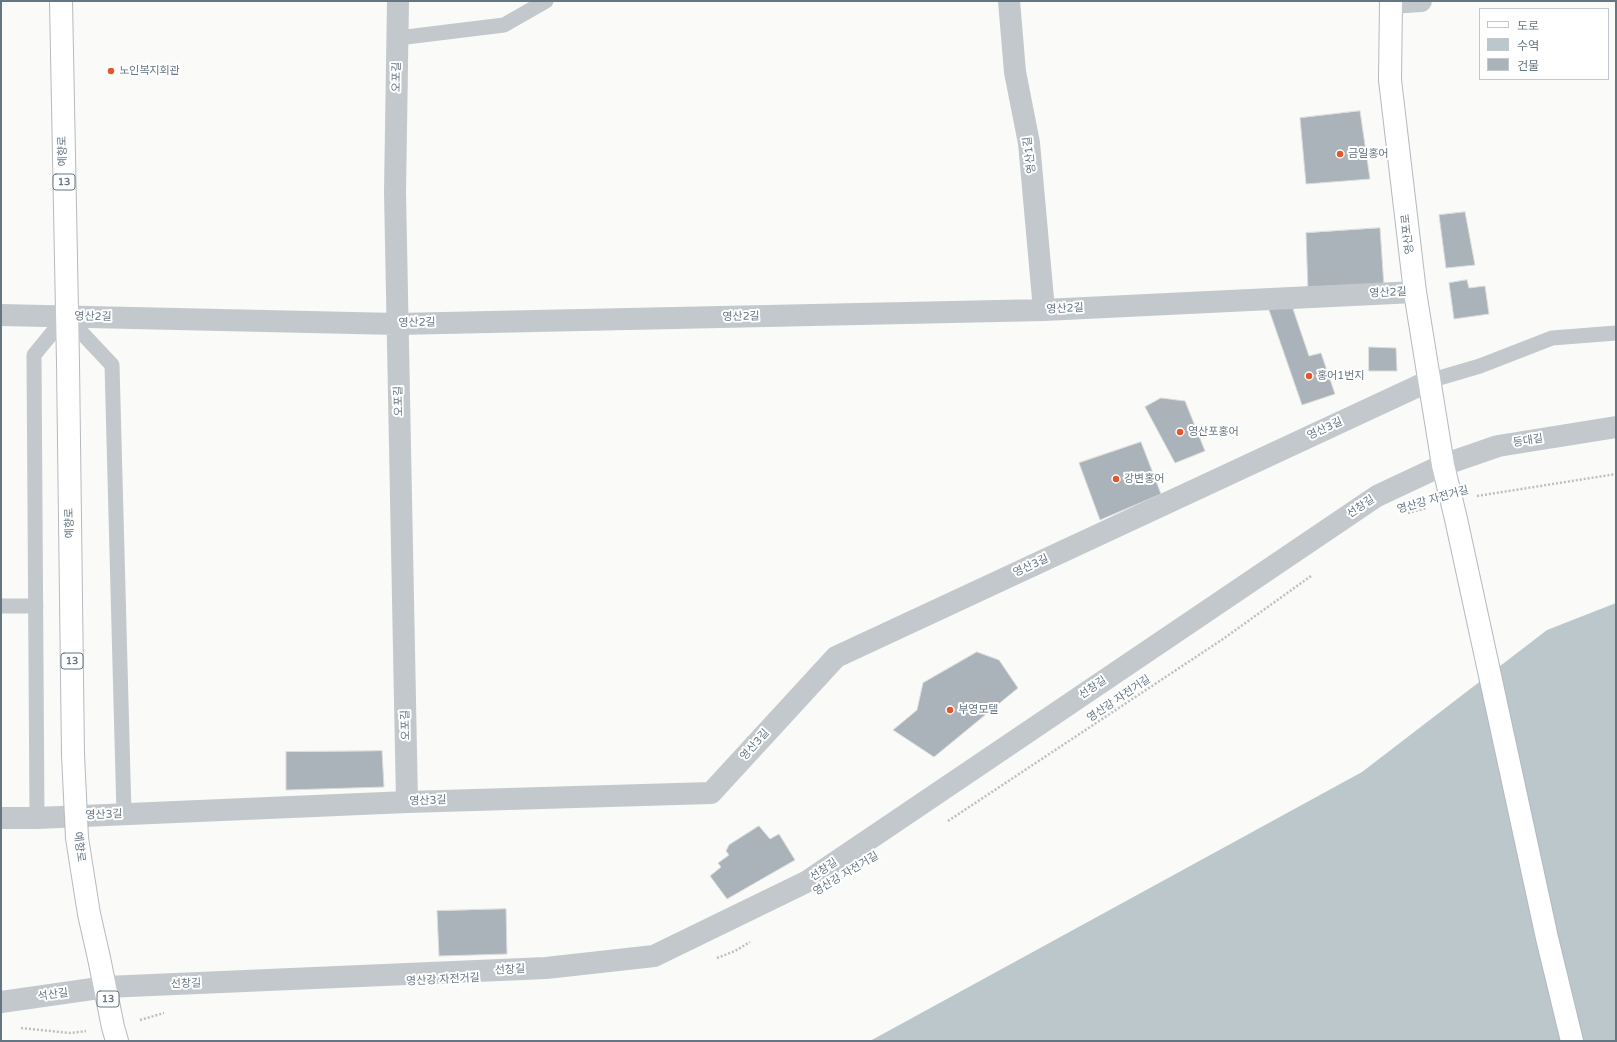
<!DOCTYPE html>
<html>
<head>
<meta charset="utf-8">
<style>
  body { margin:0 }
  #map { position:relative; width:1617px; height:1042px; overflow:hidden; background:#fafaf8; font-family:"Varela Round","Noto Sans KR",sans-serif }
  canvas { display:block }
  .frame { position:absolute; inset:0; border:2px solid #657683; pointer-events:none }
  .legend { position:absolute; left:1479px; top:8px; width:130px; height:72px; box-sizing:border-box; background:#fff; border:1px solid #c1c8cd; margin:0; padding:5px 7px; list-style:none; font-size:12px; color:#657683 }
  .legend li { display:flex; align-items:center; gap:8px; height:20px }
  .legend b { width:20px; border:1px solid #c1c8cd }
</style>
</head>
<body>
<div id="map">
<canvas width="1617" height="1042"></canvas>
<div class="frame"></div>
<ul class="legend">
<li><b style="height:5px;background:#fff"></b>도로</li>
<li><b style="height:11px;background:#bbc7cb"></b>수역</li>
<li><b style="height:11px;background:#aab3b9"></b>건물</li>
</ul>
</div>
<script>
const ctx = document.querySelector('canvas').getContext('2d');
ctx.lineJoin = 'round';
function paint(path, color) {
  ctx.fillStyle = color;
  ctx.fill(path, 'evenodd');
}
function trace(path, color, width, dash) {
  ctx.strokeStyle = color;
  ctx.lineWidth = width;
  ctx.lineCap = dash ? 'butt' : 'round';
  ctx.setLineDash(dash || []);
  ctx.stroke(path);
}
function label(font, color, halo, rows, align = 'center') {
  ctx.font = font + ' "Varela Round","Noto Sans KR",sans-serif';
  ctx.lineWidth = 4;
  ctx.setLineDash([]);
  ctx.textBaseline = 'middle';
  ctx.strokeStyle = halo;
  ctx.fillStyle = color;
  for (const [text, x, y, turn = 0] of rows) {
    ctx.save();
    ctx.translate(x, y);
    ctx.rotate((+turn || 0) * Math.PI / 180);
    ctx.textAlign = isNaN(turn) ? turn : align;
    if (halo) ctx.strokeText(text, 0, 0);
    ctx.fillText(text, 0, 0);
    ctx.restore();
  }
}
paint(new Path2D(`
  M1616,603V1041H870L1362,772L1547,630Z`), '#bbc7cb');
const building = new Path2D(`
  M1360,111L1370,179L1306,184L1300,118Z
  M1465,212L1475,265L1446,268L1439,215Z
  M1380,228L1384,287L1308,292L1306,233Z
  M1467,280L1469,288L1485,286L1489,314L1454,319L1449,283Z
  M1291,303L1309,356L1321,353L1335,394L1302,405L1269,310Z
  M1369,347L1396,348L1397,371H1369Z
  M1161,398L1185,401L1205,451L1175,463L1145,407Z
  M1141,442L1161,494L1100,520L1079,463Z
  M977,652L999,660L1018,688L934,757L893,730L917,710L923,683Z
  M382,751L384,787L286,790V752Z
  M759,826L770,839L779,834L795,860L727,899L710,876L721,867L718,863L729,855L726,851L729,845Z
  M506,909L507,954L439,956L437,911Z`);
paint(building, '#aab3b9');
trace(building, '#dcdcda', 1);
const secondary = new Path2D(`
  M1391,1L1390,80L1415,292L1443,465L1456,519L1547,938L1572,1041`);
const primary = new Path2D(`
  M61,1L68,363
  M99,958L113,1027L117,1041`);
trace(secondary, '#b3babf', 24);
trace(primary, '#b5babe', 24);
trace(new Path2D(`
  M1477,496L1616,474
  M1408,513L1426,508
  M948,821L1223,639L1311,576
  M717,958L735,951L750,942
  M140,1020L164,1013
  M21,1028L70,1033L86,1031`), '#bbbfc2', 2.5, [2, 2]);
trace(new Path2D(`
  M398,38L504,25L546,1
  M1429,381L1480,366L1552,338L1616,333
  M1,606H36
  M37,818L34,355L66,316L112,365L124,814`), '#c3c8cc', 15);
trace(new Path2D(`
  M398,1L395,192L407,802
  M1009,1L1015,72L1029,143L1044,310
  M1391,3L1421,1
  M1,315L397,324L1044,310L1415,292
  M1,818H37L407,802L711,793L836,657L1429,381
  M1,1002L106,987L546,968L654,956L806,882L1377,496L1443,465L1498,446L1616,427`), '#c3c8cc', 22);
trace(secondary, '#fff', 22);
trace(primary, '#fff', 22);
const primaryBridge = new Path2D(`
  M68,363L73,755L77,838L89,914L99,958`);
trace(primaryBridge, '#b5babe', 24, []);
trace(primaryBridge, '#fff', 22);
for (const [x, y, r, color] of [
  [111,71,4,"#e4572e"],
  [1340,154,4,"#e4572e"],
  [1309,376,4,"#e4572e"],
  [1180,432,4,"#e4572e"],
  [1116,479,4,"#e4572e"],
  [950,710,4,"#e4572e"]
]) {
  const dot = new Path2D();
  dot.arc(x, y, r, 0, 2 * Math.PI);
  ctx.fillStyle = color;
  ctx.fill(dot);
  trace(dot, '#fff', 1.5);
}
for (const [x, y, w] of [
  [64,182,22],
  [72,661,22],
  [108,999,22]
]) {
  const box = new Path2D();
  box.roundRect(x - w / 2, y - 8, w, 16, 3);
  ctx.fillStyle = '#fff';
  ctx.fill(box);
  trace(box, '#657683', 1);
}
label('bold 10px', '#657683', null, [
  ["13",64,182],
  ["13",72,661],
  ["13",108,999]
]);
label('11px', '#657683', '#fff', [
  ["노인복지회관",119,71],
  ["금일홍어",1348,154],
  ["홍어1번지",1317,376],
  ["영산포홍어",1188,432],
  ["강변홍어",1124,479],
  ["부영모텔",958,710]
], 'left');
label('11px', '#657683', '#fff', [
  ["오포길",397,77,-89],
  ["예향로",63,151,-91],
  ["영산1길",1030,155,-97],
  ["영산포로",1408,234,-97],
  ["영산2길",1388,293,-3],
  ["영산2길",1065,309,-3],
  ["영산2길",93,317,1],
  ["영산2길",741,317,-1],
  ["영산2길",417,323,-1],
  ["오포길",399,401,-91],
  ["영산3길",1325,429,-25],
  ["등대길",1528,441,-9],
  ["영산강 자전거길",1433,500,-16],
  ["선창길",1361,507,-34],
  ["예향로",70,523,-91],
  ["영산3길",1031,566,-25],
  ["선창길",1093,688,-34],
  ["영산강 자전거길",1119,699,-34],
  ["오포길",406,725,-91],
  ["영산3길",755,745,-48],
  ["영산3길",428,801,-2],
  ["영산3길",104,815,-2],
  ["예향로",79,847,83],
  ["선창길",824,870,-34],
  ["영산강 자전거길",846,874,-31],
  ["선창길",510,970,-3],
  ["영산강 자전거길",443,980,-3],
  ["선창길",186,984,-2],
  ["석산길",53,995,-8]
]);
</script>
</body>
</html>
